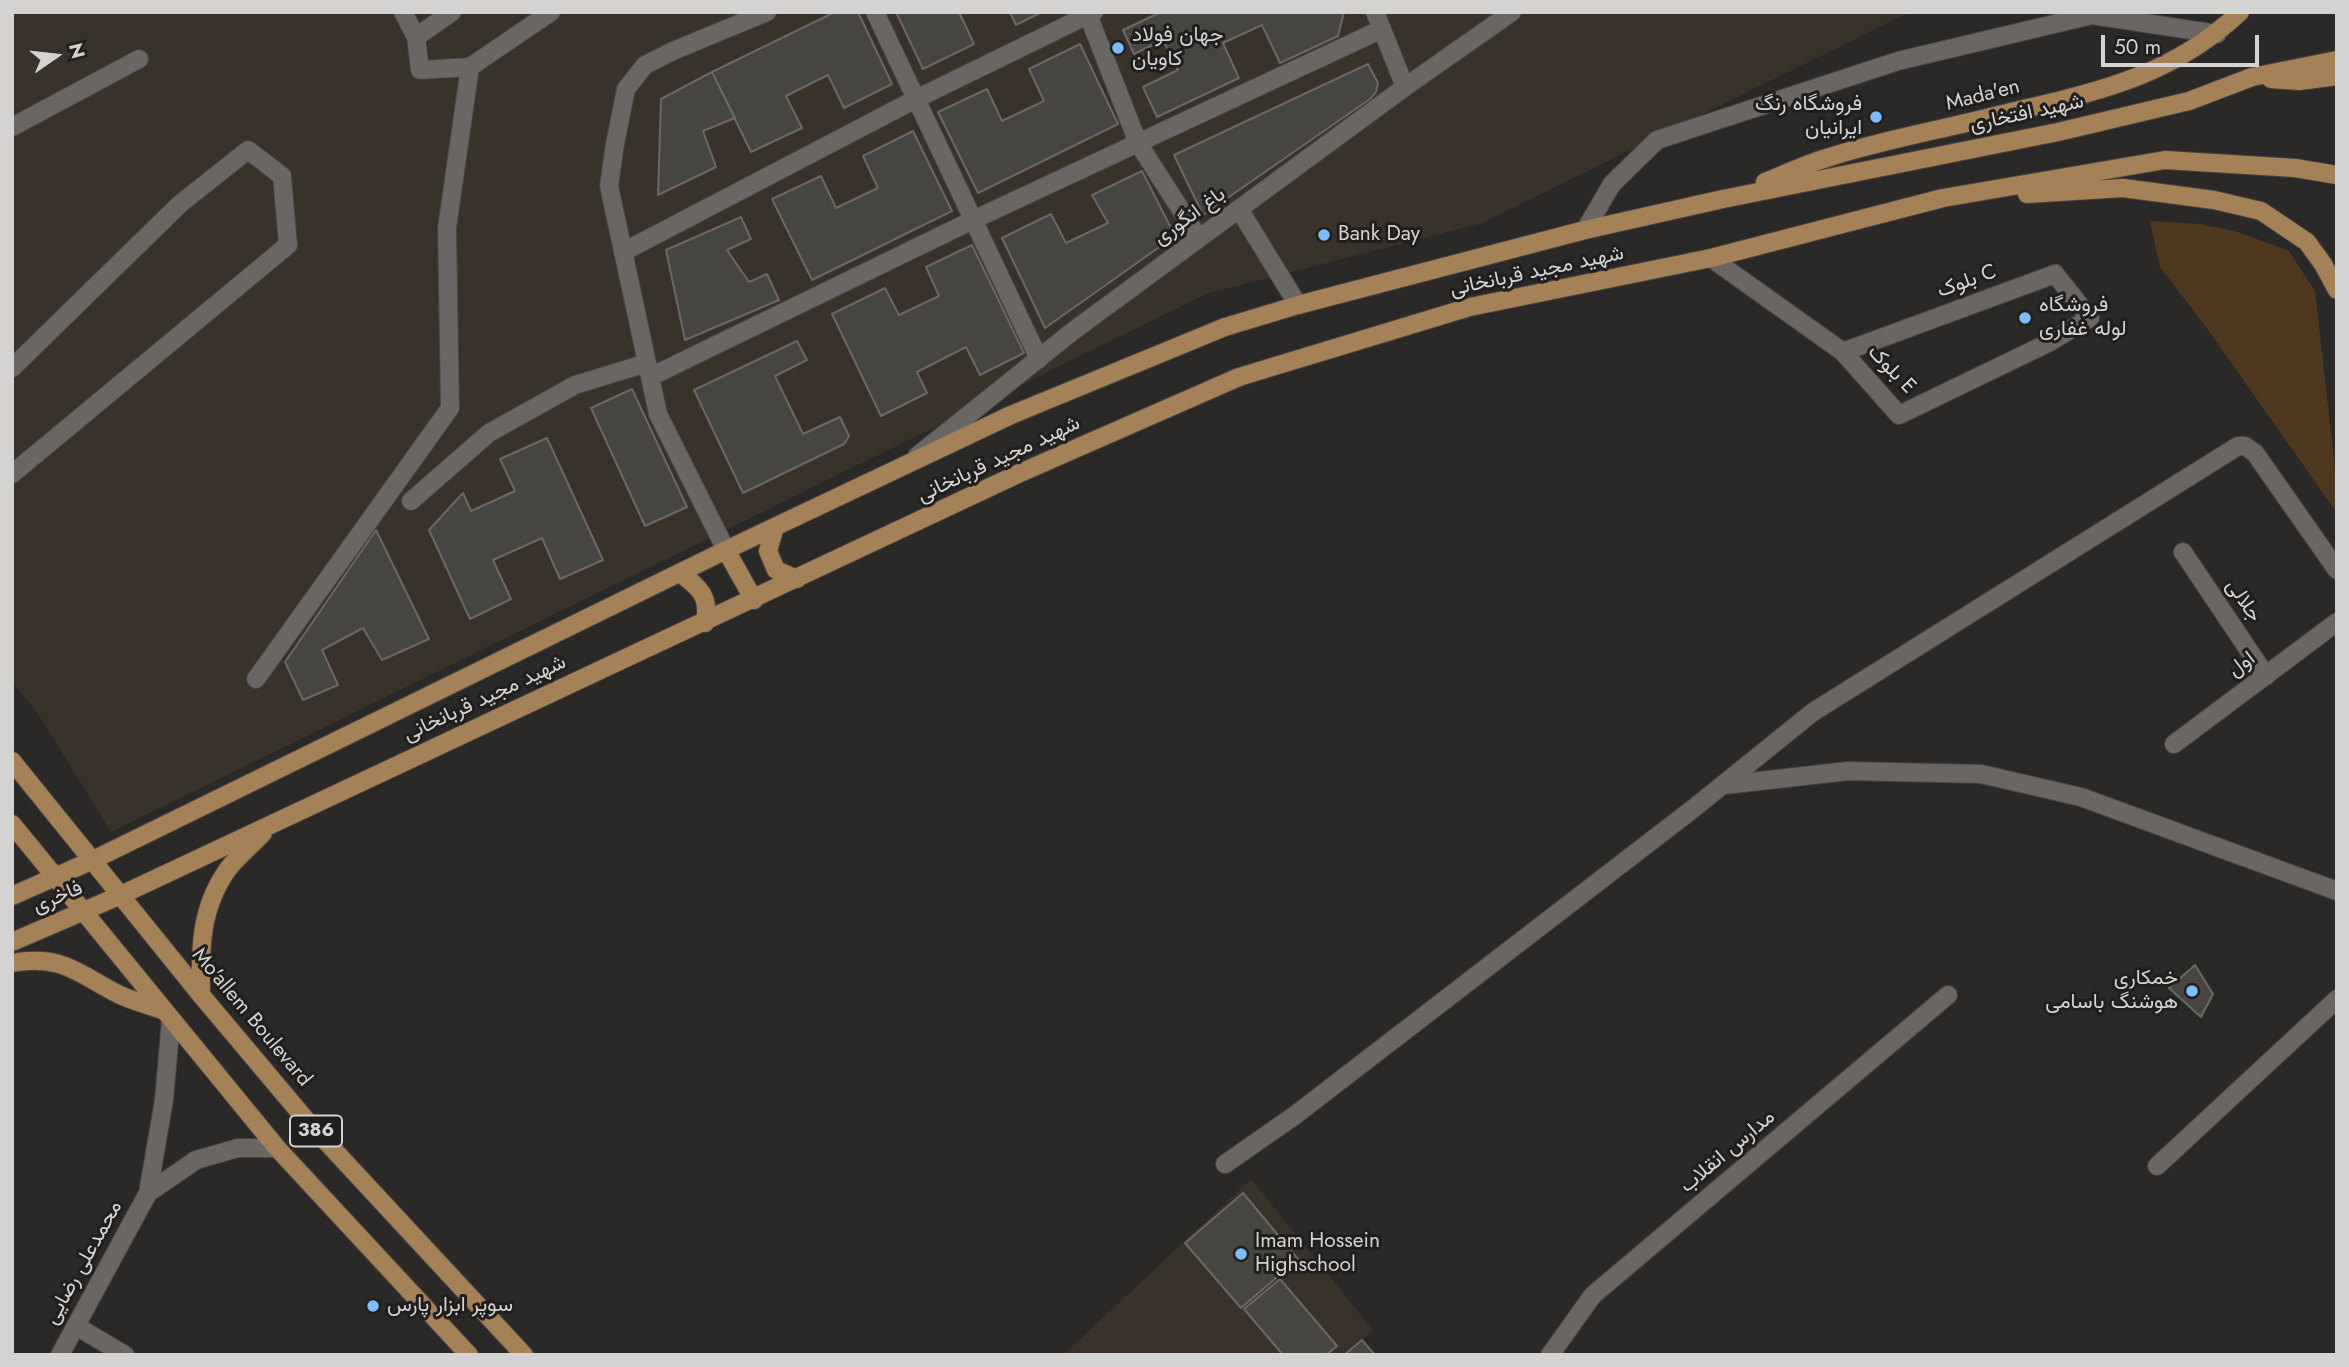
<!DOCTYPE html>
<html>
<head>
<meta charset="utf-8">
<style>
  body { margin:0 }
  #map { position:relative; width:2349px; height:1367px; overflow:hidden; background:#2b2927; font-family:Jost,sans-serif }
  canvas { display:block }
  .frame { position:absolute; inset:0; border:14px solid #d5d3d2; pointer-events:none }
  .north { position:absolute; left:21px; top:21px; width:70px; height:70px; -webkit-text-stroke:5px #211f1d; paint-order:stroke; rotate:76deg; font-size:19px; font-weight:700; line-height:28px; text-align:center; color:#d5d3d2 }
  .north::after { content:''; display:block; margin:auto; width:24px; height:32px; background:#d5d3d2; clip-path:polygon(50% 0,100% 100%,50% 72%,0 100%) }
  .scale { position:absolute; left:2101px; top:35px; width:158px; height:32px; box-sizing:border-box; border:4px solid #d5d3d2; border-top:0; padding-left:9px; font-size:21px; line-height:24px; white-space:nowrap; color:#d5d3d2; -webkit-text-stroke:5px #211f1d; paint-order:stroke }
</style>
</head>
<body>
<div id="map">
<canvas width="2349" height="1367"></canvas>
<div class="frame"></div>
<div class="north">N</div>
<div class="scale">50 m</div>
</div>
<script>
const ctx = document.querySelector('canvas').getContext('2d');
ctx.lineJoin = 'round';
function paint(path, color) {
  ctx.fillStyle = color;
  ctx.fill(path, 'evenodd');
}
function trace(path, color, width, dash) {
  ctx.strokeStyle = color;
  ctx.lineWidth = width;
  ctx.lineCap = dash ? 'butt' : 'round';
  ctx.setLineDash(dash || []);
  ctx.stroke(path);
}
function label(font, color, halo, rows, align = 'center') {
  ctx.font = font + ' Jost,Vazirmatn,sans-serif';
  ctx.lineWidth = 6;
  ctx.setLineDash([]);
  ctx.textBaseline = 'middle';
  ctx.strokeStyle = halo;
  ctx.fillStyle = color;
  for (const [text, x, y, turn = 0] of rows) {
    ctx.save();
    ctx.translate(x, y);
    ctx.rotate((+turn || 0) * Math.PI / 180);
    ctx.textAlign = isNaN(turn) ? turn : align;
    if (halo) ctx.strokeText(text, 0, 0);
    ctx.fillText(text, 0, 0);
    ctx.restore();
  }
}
paint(new Path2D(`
  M12,12H1910L1482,223L1206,294L111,832L37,712L12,682Z
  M1251,1179L1373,1330L1362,1340L1375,1355H1063Z`), '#38322b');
paint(new Path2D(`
  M2150,221L2200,224L2238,232L2289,251L2315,291L2337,486V513L2206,327L2160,267Z`), '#4e381f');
const building = new Path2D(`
  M835,12H858L892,84L844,108L828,75L786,96L802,128L751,152L712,72Z
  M896,12H959L974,44L923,69Z
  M1010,12H1042L1016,25Z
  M1161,12H1344L1338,36L1280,63L1262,25L1223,43L1239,78L1157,117L1143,87L1178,70L1163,40L1134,54L1123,30Z
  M1080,44L1118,124L978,193L938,112L987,89L1002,121L1044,101L1029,69Z
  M1368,64L1378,83L1376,92L1370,99L1203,215L1174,155Z
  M712,72L735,118L703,131L716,167L658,195L661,99Z
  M913,131L952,211L812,280L772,199L821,176L836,208L878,188L863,156Z
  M1142,171L1175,236L1045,328L1002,238L1051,214L1066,243L1108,223L1092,195Z
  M741,217L751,239L727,250L749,282L767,274L779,300L685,340L666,250Z
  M972,245L1024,353L980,375L966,347L917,372L927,393L881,416L832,314L885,288L899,315L939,296L926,267Z
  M797,341L807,360L775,376L803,434L840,417L849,436L844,444L743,493L694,390Z
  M632,389L687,507L645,526L591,408Z
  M547,438L603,560L560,579L542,538L493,560L511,599L470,619L429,530L463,493L471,511L515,491L500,459Z
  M376,530L429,639L382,660L363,628L322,650L338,685L303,700L285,662Z
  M2195,965L2213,994L2201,1017L2169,988Z
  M1243,1193L1298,1259L1241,1308L1185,1243Z
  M1280,1279L1337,1346L1326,1355H1283L1244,1309Z
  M1362,1340L1375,1355H1344Z`);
paint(building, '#474542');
trace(building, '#6a6765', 2);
const minor = new Path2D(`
  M403,12L416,37L420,70L470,67L551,12
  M875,12L1039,359
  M1087,12L1138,143L1199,238
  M1375,12L1405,87
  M416,37L452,12
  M12,127L139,59
  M1239,209L1298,305
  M1585,230L1612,184L1657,140L1898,61L2092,15L2217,34
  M623,252L916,99L1094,12
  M1711,258L1843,352L1899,415L2048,343L2090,318L2055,274L1843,352
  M12,368L180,204L248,150L282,176L288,245L12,474
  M650,377L973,220L1382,29
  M917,456L1073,331L1405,87L1512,12
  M411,501L489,433L575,385L647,363
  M726,550L658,414L609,186L615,144L626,89L645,65L673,51L767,12
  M2183,552L2266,676
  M256,679L450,408L447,228L470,67
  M2174,744L2337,622
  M1724,785L1848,771L1981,774L2081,797L2337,891
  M1225,1164L1294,1116L1694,808L1813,712L2238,446H2245L2255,453L2337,570
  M2157,1166L2337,999
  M148,1193L196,1160L238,1148H277
  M76,1326L125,1355
  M60,1355L148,1193L164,1100L171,1020
  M1550,1355L1593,1295L1948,995`);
const major = new Path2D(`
  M2271,79L2299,81L2337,76
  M1765,182C1786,174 1808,163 1830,157C1883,140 1940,130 1995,116C2088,93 2167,81 2240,12
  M2027,194L2123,188L2214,200L2261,211L2307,242L2323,264L2337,290
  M775,527L768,551L776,570L797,579
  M726,550L754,600
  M680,573C700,588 710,596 705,623
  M12,761L201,995L307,1121L524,1355
  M12,824L277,1148L469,1355
  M12,896L93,860L726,550L1011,415L1225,327L1298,305L1585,230L1723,199L2058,132L2189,101L2252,77L2337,60
  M12,942L121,895L1020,473L1239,377L1470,307L1711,258L1943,198L2165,160L2295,168L2337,175
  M12,963C63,954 78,974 120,995C133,1001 148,1005 162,1010
  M201,995C200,949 200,908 228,869C238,856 252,845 263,833`);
trace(minor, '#464442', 20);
trace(major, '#464442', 20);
trace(minor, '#696664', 18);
trace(major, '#a58157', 18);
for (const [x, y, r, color] of [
  [1118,48,7,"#7fbdfa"],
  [1876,117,7,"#7fbdfa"],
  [1324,235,7,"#7fbdfa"],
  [2025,318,7,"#7fbdfa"],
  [2192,991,7,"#7fbdfa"],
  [1241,1254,7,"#7fbdfa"],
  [373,1306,7,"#7fbdfa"]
]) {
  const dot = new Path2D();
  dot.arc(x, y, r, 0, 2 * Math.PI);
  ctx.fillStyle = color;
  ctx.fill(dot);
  trace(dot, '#211f1d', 2.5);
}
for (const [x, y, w] of [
  [316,1131,52]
]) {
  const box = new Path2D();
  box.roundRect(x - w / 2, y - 15.5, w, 31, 5);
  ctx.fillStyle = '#211f1d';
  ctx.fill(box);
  trace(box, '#d5d3d2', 2);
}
label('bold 19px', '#d5d3d2', null, [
  ["386",316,1131]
]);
label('21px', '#d5d3d2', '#211f1d', [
  ["جهان فولاد",1132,36],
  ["کاویان",1132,60],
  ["فروشگاه رنگ",1862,105,"right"],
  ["ایرانیان",1862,129,"right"],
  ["Bank Day",1338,235],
  ["فروشگاه",2039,306],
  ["لوله غفاری",2039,330],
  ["خمکاری",2178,979,"right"],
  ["هوشنگ باسامی",2178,1003,"right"],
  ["Imam Hossein",1255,1242],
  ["Highschool",1255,1266],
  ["سوپر ابزار پارس",387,1306]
], 'left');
label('21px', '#d5d3d2', '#211f1d', [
  ["Mada'en",1983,96,-14],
  ["شهید افتخاری",2027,114,-12],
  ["باغ انگوری",1190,217,-36],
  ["شهید مجید قربانخانی",1537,272,-12],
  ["بلوک C",1967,282,-20],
  ["بلوک E",1891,370,46],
  ["شهید مجید قربانخانی",999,460,-25],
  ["جلالی",2243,601,56],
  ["اول",2242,665,-37],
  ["شهید مجید قربانخانی",485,699,-25],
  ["فاخری",58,898,-23],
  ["Mo'allem Boulevard",251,1018,50],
  ["مدارس انقلاب",1728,1152,-40],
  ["محمدعلی رضایی",84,1263,-61]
]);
</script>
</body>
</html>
